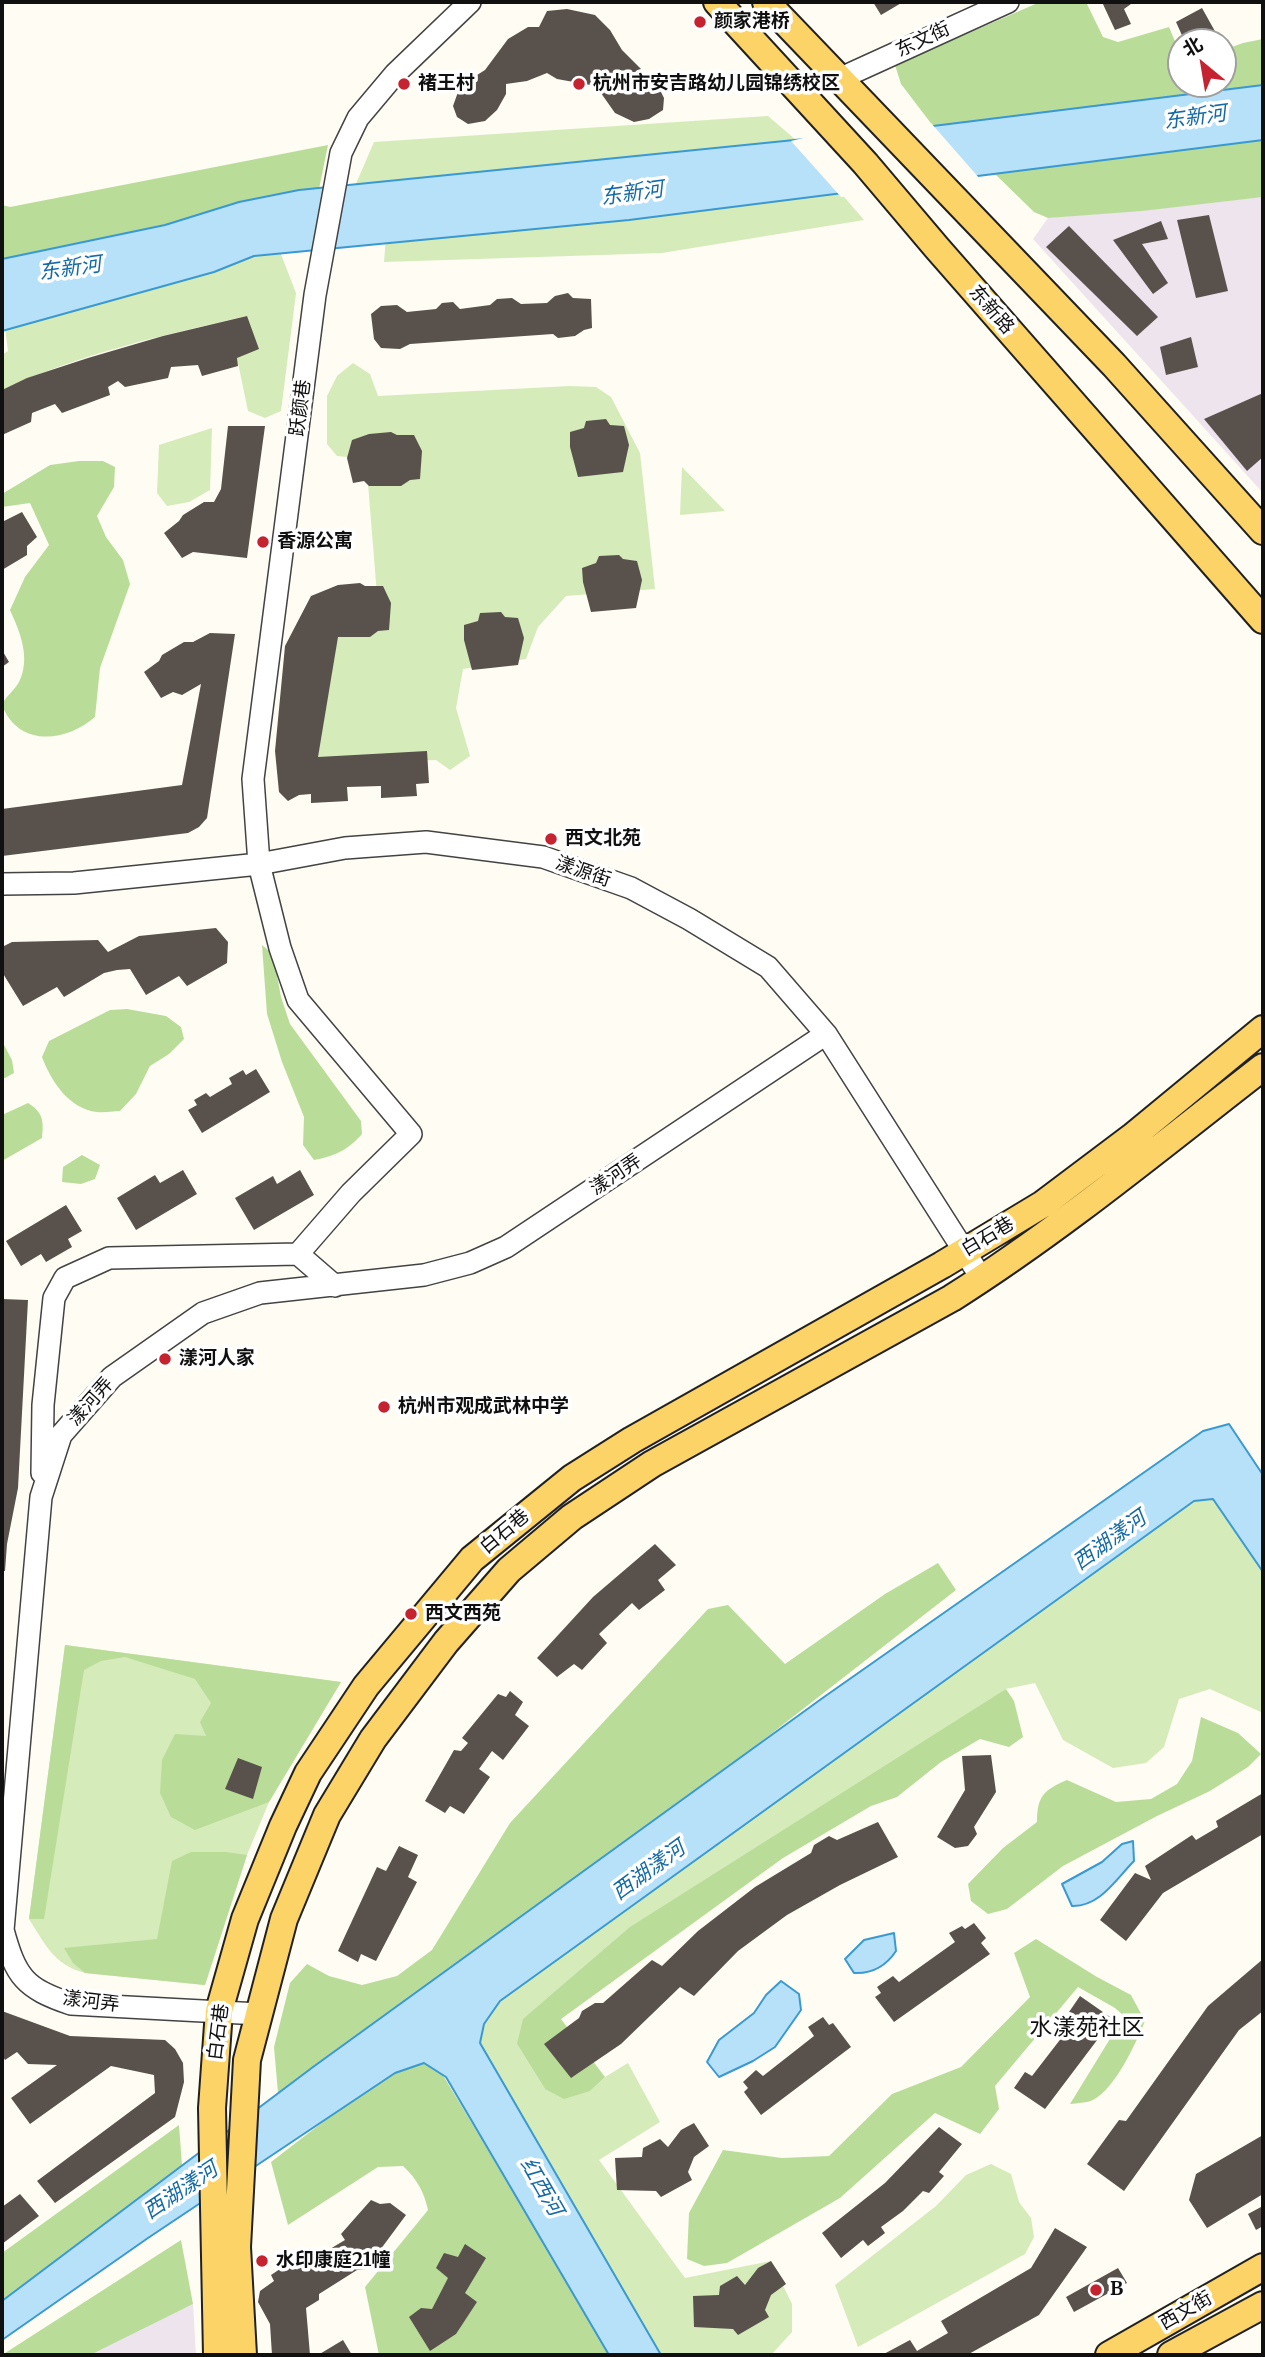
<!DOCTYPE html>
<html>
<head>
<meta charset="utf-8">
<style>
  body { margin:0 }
  #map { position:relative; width:1265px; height:2357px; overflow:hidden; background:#fffcf3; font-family:Merriweather,"Noto Sans SC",serif }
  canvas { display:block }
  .frame { position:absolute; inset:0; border:4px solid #101010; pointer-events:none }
  .north { position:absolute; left:1167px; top:28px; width:70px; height:70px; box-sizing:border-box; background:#fff; border:2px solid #9f9f9f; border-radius:50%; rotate:330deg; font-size:19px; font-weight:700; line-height:28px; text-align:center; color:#101010 }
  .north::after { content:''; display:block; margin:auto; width:24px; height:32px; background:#c5232f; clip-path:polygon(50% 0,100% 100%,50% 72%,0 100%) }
</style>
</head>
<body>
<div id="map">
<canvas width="1265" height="2357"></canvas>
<div class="frame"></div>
<div class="north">北</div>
</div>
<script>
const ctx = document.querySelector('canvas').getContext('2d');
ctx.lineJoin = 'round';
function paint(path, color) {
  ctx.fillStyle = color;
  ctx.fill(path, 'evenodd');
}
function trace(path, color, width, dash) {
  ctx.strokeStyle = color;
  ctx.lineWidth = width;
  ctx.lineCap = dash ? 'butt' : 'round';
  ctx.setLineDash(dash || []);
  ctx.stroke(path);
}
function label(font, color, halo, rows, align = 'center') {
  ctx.font = font + ' Merriweather,"Noto Sans SC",serif';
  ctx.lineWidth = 7;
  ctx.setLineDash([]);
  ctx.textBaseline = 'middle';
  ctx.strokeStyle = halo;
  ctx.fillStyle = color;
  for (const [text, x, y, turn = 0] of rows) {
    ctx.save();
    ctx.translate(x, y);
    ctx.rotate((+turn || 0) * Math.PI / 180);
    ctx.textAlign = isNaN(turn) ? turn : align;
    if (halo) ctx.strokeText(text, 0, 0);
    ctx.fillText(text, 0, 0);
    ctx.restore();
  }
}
paint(new Path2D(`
  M1263,197V493L1033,239L1048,218Z
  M193,2304L196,2355H90L101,2348Z`), '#ede4ee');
paint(new Path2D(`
  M768,116L796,140L355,186L374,142Z
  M839,191L864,220L662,253L384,262L386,237Z
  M277,244L296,293L281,411L265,418L248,411L237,358L247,316C164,335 79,354 2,390V355L8,351L4,319Z
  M353,363L370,374L378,396L570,386L596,387L611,397L640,453L655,589L566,596L538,627L526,659L463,669L456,708L470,756L450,770L436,760L307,764L332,617L378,607L366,459L337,456L327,444V396L337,376Z
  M212,428L210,490L189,502L167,506L157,493L159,445Z
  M682,467L725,511L680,515Z
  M1213,1499L1263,1572V1713L1210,1689L1179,1699L1164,1747L1146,1763L1113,1768L1063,1740L1035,1683L1006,1689L517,2044L545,2089L590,2091L605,2077L628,2063L660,2122L599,2160L685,2278L771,2261L792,2304V2332L771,2355H661L480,2043L484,2024L499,2001L1195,1501Z
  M65,1645L341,1682L269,1802L247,1855L205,1985L85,1973C54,1965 45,1944 29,1919Z
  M991,2164L1011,2174L1019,2202L1031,2218L1034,2237L1025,2254L858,2347L835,2285L936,2206L966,2175Z`), '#d5ebba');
paint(new Path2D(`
  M1040,2H1086L1103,37L1118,42L1169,27L1181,56V84H1223V50L1243,43L1263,39V85L933,126L901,84L895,65Z
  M1263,140V197L1142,211L1048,218L1034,212L995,174Z
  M328,145L319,189C265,193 217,211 166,225C112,239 56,247 2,259V205L10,207Z
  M79,461H103L115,467L114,487L97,516L106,537L123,560L130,584L100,668L95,717C65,743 18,747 2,705C5,697 14,691 19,682C31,658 20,632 10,610L25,577L49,545L30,503L2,507V494L50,465Z
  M262,945L273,954L281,997L290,1024L361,1121L362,1134C348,1150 335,1156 314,1160L303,1145L304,1117L282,1062L267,1014Z
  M127,1009L166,1016L181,1027L184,1039L169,1054L150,1066L136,1094L120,1111C113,1111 104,1113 97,1112C69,1109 51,1081 42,1057L49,1041L110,1010Z
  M2,1041L12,1060L14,1073L5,1078L2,1077Z
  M28,1103C43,1112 44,1121 42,1138L2,1161V1115Z
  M82,1155L100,1165L95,1179L81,1184L62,1182L63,1167Z
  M938,1563L956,1590L740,1758L278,2093L274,2047L290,1983L307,1964L329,1976L362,1985L397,1976L432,1950L510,1823L708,1609L728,1605L785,1664L885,1594Z
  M65,1645L341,1682L269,1802L195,1830L171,1817L160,1793L162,1760L175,1734L206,1736L200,1722L211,1703L195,1679L125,1657L101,1661L84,1670L44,1919H29Z
  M1006,1689L1014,1701L1023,1737L1009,1747L980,1739L941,1762L897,1797L871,1806L783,1858L561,2019L605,2077L590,2091L564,2099L545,2089L517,2044L523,2019L630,1927Z
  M1201,1717L1238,1733L1261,1754L1248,1767L1210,1791L1157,1816L1063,1866L1007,1909L988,1914L971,1901L968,1884L1003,1848L1037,1822C1037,1796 1044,1790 1067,1780L1116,1802L1151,1799L1177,1784L1192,1761Z
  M191,1852H226L247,1855L205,1985L85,1973L73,1963L64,1948L157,1939L172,1861Z
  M1036,1939L1097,1977L1131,1995L1145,2021C1136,2043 1115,2089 1093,2100C1087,2103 1077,2103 1070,2104L1124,2016L1115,2008L1078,1987L995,2086L999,2109L980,2134L935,2113L840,2198L727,2263L704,2266L687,2259L689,2213L723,2150L782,2158L829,2156L892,2094L961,2067L1030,1997L1014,1953Z
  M411,2054L441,2072L612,2355H379L365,2287L428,2210C424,2192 417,2179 403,2166L378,2167L288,2225L271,2162Z
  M179,2125L182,2166L2,2301V2253Z
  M181,2240L193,2304L90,2355H2Z`), '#b9dd99');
const water = new Path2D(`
  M1263,85V140L629,220L254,256L214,272L2,331V259L165,225L239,202L299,190L933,126Z
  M1229,1424L1263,1475V1572L1213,1499L1194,1501L500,2001L484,2024L480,2043L661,2355H609L446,2077L424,2063L395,2073L148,2238L2,2340V2301L313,2067L824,1697L1203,1431Z
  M1133,1841L1134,1861C1116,1879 1100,1907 1072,1906L1062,1884L1102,1862L1122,1844Z
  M894,1933L896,1951C886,1966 873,1974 854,1973L845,1959L864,1940Z
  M781,1981L799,1994L801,2010L775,2047L753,2061L719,2077L707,2062L719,2040L754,2013L766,1995Z`);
paint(water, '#b6e1f8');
trace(water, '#3a99d1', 2);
paint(new Path2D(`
  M931,123L980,179L841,197L791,141L819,134Z`), '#fffcf3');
paint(new Path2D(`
  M873,2H903L881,15Z
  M1102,2H1130L1131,4L1124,9L1131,24L1115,30Z
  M1202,8L1221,42H1185L1176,22Z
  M567,9L595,15L610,30L622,50L658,86L664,98L663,110L649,119L634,122L615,113L596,86L557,79L547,73L527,81L506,84V94L497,110L485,121L468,124L457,117L453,106L458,92L466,82L485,70L508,39L528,27H539L547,11Z
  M1209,215L1228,291L1196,298L1177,220Z
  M1161,221L1168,239L1142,244L1168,283L1153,294L1113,240Z
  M1069,226L1158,317L1137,336L1046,247Z
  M568,293L573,298L591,299L592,328L584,330L575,336L558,338L553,334L410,344L400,349L381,348L374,339L371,314L381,306L397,305L407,312L436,309L442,303L453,302L460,309L490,305L497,299L512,298L521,304L547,303L555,296Z
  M247,316L259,349L237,358L238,366L202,376L198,365L171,367L168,378L125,387L118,381L108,387L110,395L62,413L55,404L32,413L31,422L2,435V390L27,378L88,358L163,336Z
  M1191,337L1198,367L1166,375L1160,347Z
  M1263,393V457L1247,471L1204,419Z
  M606,419L610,425L624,426L629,445L623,472L578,477L570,447V432L584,428L586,421Z
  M228,426H265L247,558L193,552L182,558L164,533L179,521L183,515L204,502H214L221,489Z
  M391,432L397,435H414L422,451L420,479L410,480L401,486H369L364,481L353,483L347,458L352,440L369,434Z
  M22,512L37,537L27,546V555L2,570V522Z
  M619,555L623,559L637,561L642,580L636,608L591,612L583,582L582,568L596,563L599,556Z
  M360,583L365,586H383L391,603L389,630L378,631L370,637H338L318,757L427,751L429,783L416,784L417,796L381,798V786L347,787L348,801L311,803V794L299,795L288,801L279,792L275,751L285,646L311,596L338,585Z
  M501,612L505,617L518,618L524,638L518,665L472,670L464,640V625L478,621L480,613Z
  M210,633L235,634L207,818L199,827L188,833L2,856V809L182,785L201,684L182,695L173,692L161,698L144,672L159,661L162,655L184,642H193Z
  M2,650L9,662L2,667Z
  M216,928L228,942L227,963L187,986L179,976L146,995L130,969L117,970L104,973L64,997L57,987L23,1006L2,972V947L12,942L98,940L108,952L139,936Z
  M256,1069L270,1092L202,1133L188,1110L197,1105L194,1100L206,1093L210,1097L232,1084L229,1078L243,1070L246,1075Z
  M183,1170L197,1194L136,1230L117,1198L155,1175L160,1183Z
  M300,1170L314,1195L254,1230L235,1198L273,1176L277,1184Z
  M66,1205L82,1231L68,1239L72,1247L46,1262L41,1254L21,1266L6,1241Z
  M2,1299L28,1300L18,1488L7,1544L5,1571H2Z
  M655,1544L676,1565L658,1580L665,1590L639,1610L632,1603L599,1634L607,1643L582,1670L574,1664L557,1677L537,1658L593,1597Z
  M510,1691L523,1702L515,1715L529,1726L503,1760L492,1751L479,1769L490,1777L464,1814L450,1806L445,1813L425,1801L454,1750L461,1751L468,1743L462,1738L498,1694L506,1697Z
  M991,1755L996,1792L974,1827L977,1834L968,1846L955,1848L937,1837L965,1790L962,1756Z
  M238,1758L262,1767L253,1799L225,1789Z
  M1263,1793V1834L1163,1893L1126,1941L1100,1920L1135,1873L1151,1880L1145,1866L1192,1835L1196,1840L1218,1827L1216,1821Z
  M878,1822L898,1857L840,1885L787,1915L738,1951L694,1996L680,1987L621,2044L571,2078L544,2044L579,2018L582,2011L595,2003H603L652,1960L662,1966L698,1931L755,1887L811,1853L814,1845L829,1836L837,1840Z
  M399,1846L418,1855L408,1877L417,1882L376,1961L361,1954L358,1962L338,1951L377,1867L386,1871Z
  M974,1923L986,1938L981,1943L990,1954L894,2022L875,1997L881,1993L877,1987L893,1976L899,1982L955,1942L949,1933L962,1926L965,1929Z
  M1263,1959V2011L1239,2030L1124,2191L1087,2164L1119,2120L1126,2121L1208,2006Z
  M1080,1996L1113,2019L1045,2109L1014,2088L1025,2072L1032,2076L1076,2019L1069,2012Z
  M2,2011L70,2036L165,2040L175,2049L183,2063L184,2082L175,2117L55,2203L37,2181L155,2093L154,2075L111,2066L30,2124L11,2098L57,2065L28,2064L17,2052L5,2060L2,2055Z
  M823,2017L829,2025L833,2023L851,2047L761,2115L744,2092L748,2088L743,2082L756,2070L763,2076L814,2036L808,2027Z
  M694,2123L709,2146L694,2157L688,2172L692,2180L661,2197L656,2191L617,2190L615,2158L642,2157L643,2148L660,2139L668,2147L681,2130Z
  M939,2127L962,2144L939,2172L944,2176L929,2193L923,2191L903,2211L881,2227L885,2233L868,2246L863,2240L841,2258L822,2233L885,2183Z
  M1263,2135V2194L1207,2228L1189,2200L1196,2174Z
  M20,2194L39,2216L2,2244V2207Z
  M371,2200L380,2204L390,2203L406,2215L366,2269L357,2270L319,2294V2300L306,2308L310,2355H272L270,2324L258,2302L260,2291L274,2281L271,2275L292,2261L298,2268L345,2240L341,2234Z
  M1261,2207L1263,2211V2226L1256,2230L1248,2214Z
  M1055,2228L1087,2247L1039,2315L967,2355H882L910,2340L917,2351L948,2333L941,2321L1031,2268Z
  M465,2244L486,2258L465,2293L477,2302L456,2334L430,2351L409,2317L421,2308L432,2309L448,2278L436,2268L444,2253L458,2257Z
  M771,2261L786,2284L771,2295L765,2310L769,2317L738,2335L733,2329L694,2327L693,2296L719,2295L720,2286L737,2276L745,2285L758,2268Z
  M1118,2268L1127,2283L1074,2312L1066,2297Z
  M343,2340L352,2355H318Z`), '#59514c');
const minor = new Path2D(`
  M839,79L1008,2
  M2,884L74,883L259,864L345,848L426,842L543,857L631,888L689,919L768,967L826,1034L982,1279
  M298,1254L351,1193L411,1134L298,1000L280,948L259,864L253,779L315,295L341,153L358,118L395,74L470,2
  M42,1473L43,1405L54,1298L65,1278L109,1258L298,1254L335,1286
  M259,2014L71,2004C24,1988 16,1977 3,1930L41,1497L61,1435L112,1377L203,1313L260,1293L424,1275L470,1263L506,1247L826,1034`);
const major = new Path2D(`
  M717,2L865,163L937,248L1263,620
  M766,2L1114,365L1263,531
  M217,2355L212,2108L219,2011L245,1919L283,1826L308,1773L366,1686L472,1559L572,1478L632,1440L942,1265L1043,1204L1132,1137L1263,1029
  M243,2355L237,2247L247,2060L284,1919L327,1815L373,1739L446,1642L509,1570L572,1517L652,1464L952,1298C1061,1229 1161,1146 1263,1067
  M1109,2355L1263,2267
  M1171,2355L1263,2305`);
trace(minor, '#434343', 24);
trace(major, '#212121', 30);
trace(minor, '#fff', 21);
trace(major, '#fcd366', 26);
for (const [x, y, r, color] of [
  [700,22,7,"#c5232f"],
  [404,84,7,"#c5232f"],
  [579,84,7,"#c5232f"],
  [263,542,7,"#c5232f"],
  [551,839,7,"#c5232f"],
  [165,1359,7,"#c5232f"],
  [384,1407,7,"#c5232f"],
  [411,1614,7,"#c5232f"],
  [262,2261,7,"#c5232f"],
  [1096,2290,7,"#c5232f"]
]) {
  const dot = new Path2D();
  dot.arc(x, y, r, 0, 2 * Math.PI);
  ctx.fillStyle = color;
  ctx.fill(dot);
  trace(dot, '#fff', 2.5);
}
label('bold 19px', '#101010', '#fff', [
  ["颜家港桥",714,22],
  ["褚王村",418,84],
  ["杭州市安吉路幼儿园锦绣校区",593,84],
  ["香源公寓",277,542],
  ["西文北苑",565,839],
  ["漾河人家",179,1359],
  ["杭州市观成武林中学",398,1407],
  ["西文西苑",425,1614],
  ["水印康庭21幢",276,2261],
  ["B",1110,2290]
], 'left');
label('19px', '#101010', '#fff', [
  ["东文街",923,40,-25],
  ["东新路",991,310,49],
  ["跃颜巷",301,408,-83],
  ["漾源街",583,872,19],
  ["漾河弄",616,1175,-34],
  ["白石巷",988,1237,-31],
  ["漾河弄",91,1402,-48],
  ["白石巷",505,1532,-40],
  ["漾河弄",91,2002,7],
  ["白石巷",219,2032,-83],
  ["西文街",1186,2311,-30]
]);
label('italic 21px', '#146aa7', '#fff', [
  ["东新河",1195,118,-8],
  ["东新河",632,194,-8],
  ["东新河",70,269,-8],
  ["西湖漾河",1110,1541,-36],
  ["西湖漾河",649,1871,-36],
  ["红西河",541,2187,60],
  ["西湖漾河",181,2191,-34]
]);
label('23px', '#101010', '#fff', [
  ["水漾苑社区",1087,2028]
]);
</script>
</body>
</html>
